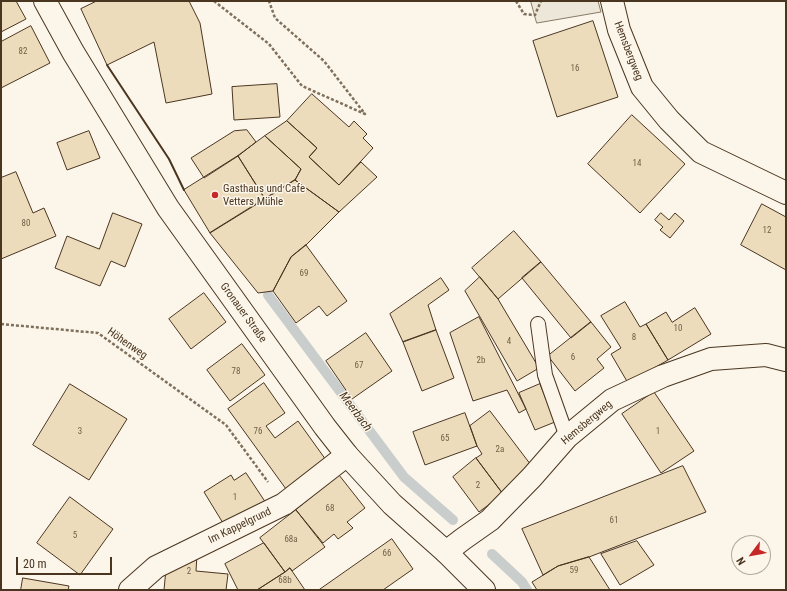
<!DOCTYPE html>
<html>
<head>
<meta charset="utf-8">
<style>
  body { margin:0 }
  #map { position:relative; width:787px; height:591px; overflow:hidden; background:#fbf6e9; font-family:"Roboto Condensed",sans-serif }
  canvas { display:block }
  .frame { position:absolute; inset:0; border:2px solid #4a3520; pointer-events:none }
  .north { position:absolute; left:731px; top:535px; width:40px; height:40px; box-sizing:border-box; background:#fbf6e9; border:1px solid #b4a999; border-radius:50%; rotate:238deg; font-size:11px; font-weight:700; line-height:16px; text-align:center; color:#4a3520 }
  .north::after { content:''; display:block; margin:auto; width:14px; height:18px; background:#c62828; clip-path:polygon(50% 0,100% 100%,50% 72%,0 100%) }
  .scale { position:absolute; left:16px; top:557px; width:96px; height:18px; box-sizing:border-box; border:2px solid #4a3520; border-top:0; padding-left:5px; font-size:12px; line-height:14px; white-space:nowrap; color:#4a3520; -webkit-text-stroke:3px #fbf6e9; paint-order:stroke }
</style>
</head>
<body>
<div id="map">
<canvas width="787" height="591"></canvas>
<div class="frame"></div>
<div class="north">N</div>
<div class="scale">20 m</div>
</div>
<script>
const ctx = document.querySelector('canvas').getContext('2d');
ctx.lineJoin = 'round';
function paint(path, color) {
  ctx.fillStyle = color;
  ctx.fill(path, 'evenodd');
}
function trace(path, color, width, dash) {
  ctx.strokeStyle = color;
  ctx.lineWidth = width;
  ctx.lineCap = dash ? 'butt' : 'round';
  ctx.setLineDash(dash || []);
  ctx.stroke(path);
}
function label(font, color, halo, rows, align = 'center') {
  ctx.font = font + ' "Roboto Condensed",sans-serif';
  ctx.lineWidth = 3;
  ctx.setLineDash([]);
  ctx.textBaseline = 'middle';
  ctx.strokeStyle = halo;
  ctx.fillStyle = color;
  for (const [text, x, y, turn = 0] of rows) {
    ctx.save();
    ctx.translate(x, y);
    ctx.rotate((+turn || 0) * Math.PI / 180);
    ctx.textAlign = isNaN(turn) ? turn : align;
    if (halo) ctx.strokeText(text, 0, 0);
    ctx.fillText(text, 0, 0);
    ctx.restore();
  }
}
const parking = new Path2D(`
  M531,1H598L601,12L537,23Z`);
paint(parking, '#ede7d9');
trace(parking, '#887966', 1);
trace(new Path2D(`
  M268,295L404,477L453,520
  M492,554L522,582L527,590`), '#c9cecd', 10);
const building = new Path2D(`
  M1,1H16L26,19L1,32Z
  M97,1H189L200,23L212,94L166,103L154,42L107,65L81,9Z
  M593,21L618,97L557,117L533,41Z
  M31,26L50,63L1,88V42Z
  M277,84L280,117L234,120L232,87Z
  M312,94L349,127L354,121L367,134L363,138L373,148L339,185L309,157L317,148L287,121Z
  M632,115L685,164L640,213L588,164Z
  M287,121L317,148L309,157L339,185L361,162L377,177L339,212L295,180L301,169L265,136Z
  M247,130L256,142L238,156L204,178L191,158L234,131Z
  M89,131L100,158L67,170L57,143Z
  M265,136L301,169L295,180L265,199L238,156Z
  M238,156L265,199L210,233L184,190Z
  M16,172L33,213L44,208L56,236L1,259V178Z
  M295,180L339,212L306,245L291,257L273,291L258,293L210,233Z
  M762,204L786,217V270L741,245Z
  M113,213L142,224L125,267L111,261L100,286L55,268L67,236L99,249Z
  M661,213L669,220L675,213L684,221L670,238L660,230L663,227L655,220Z
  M514,231L541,262L498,299L472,268Z
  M306,245L347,301L327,316L319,306L296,323L273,291L291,257Z
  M541,262L591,322L571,338L522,278Z
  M480,277L498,299L539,368L517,381L465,291Z
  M441,278L449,290L428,305L436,330L403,342L390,314Z
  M204,293L226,322L191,349L169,319Z
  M625,302L640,327L646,324L668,360L628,383L611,354L621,348L601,316Z
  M695,308L711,334L668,360L646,324L666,312L672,322Z
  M479,317L526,409L519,413L507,390L473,401L450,333Z
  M591,322L611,347L597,359L604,368L575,391L548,356Z
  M436,330L454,378L422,391L403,342Z
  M366,333L392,371L352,399L326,361Z
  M242,344L265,375L230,401L207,370Z
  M264,383L285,413L266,426L275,438L298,421L326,460L286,489L228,409Z
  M70,384L127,419L89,480L33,445Z
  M540,384L555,422L535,430L519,393Z
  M654,392L694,451L661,473L622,414Z
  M490,411L534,469L503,494L476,458L482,454L477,446L470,426Z
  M465,413L477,446L425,465L413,432Z
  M476,458L503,494L479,512L453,477Z
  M683,466L706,512L589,557L558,566L543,575L522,529Z
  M246,473L266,503L226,528L204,492L231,475L234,480Z
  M339,475L365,508L347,522L353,528L338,539L334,534L323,543L296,510Z
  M70,497L113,529L80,575L37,543Z
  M296,510L325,547L292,571L290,568L285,572L260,538Z
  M392,539L413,569L383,590H319Z
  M637,541L654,565L620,585L601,554Z
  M264,543L285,572L257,590H238L225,564Z
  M197,555L196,571L228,574L226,590H164L166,569Z
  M589,557L610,590H537L532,582L558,566Z
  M290,568L305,590H257L285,572Z
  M23,578L69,586L68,590H21Z`);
paint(building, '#ecdcbc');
trace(building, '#4a3520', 1);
const service = new Path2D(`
  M538,324L545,375L567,437`);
const minor = new Path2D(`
  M612,1L619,30L642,87L669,120L701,152L786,193
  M446,552L463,539L490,520L532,477L567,437L612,400L663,376L711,359L766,355L786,360
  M130,590L156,567L284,504L347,455`);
const tertiary = new Path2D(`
  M45,1L73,52L168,208L325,427L347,455L392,504L446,552L484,590`);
trace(service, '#4a3520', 16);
trace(minor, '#4a3520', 24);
trace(tertiary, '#4a3520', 24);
trace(new Path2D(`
  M214,1L269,44L302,86L365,114L324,61L275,18L269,1
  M516,1L524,14L535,15L541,1
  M1,324L98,333L226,425L268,482`), '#7f6f5c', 2.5, [3, 2]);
trace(service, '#fbf6e9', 14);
trace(minor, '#fbf6e9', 22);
trace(tertiary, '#fbf6e9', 22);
trace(new Path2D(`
  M107,65L169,159L184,190`), '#4a3520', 2);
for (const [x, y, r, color] of [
  [215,195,4,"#c62828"]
]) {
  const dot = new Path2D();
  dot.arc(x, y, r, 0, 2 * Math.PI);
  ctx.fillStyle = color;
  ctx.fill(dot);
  trace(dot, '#fbf6e9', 1.5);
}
label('9px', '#725f47', null, [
  ["82",23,52],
  ["16",575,69],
  ["14",637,164],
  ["80",26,224],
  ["12",767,231],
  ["69",304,274],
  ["10",678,329],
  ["8",634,338],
  ["4",509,342],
  ["6",573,358],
  ["2b",481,361],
  ["67",359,366],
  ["78",236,372],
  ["3",80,432],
  ["76",258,432],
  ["1",658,432],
  ["65",445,439],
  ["2a",500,450],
  ["2",478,486],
  ["1",235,498],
  ["68",330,509],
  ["61",614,521],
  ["5",75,536],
  ["68a",291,540],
  ["66",387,554],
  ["59",574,571],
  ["2",189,572],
  ["68b",285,581]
]);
label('11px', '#4a3520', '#fbf6e9', [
  ["Hemsbergweg",628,51,69],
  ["Gronauer Straße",243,313,54],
  ["Höhenweg",127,344,35],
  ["Hemsbergweg",587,423,-40],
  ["Im Kappelgrund",240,526,-26]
]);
label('11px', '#4a3520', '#fbf6e9', [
  ["Gasthaus und Cafe",223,189],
  ["Vetters Mühle",223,202]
], 'left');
label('italic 12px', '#4a3520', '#fbf6e9', [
  ["Meerbach",355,412,53]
]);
</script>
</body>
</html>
